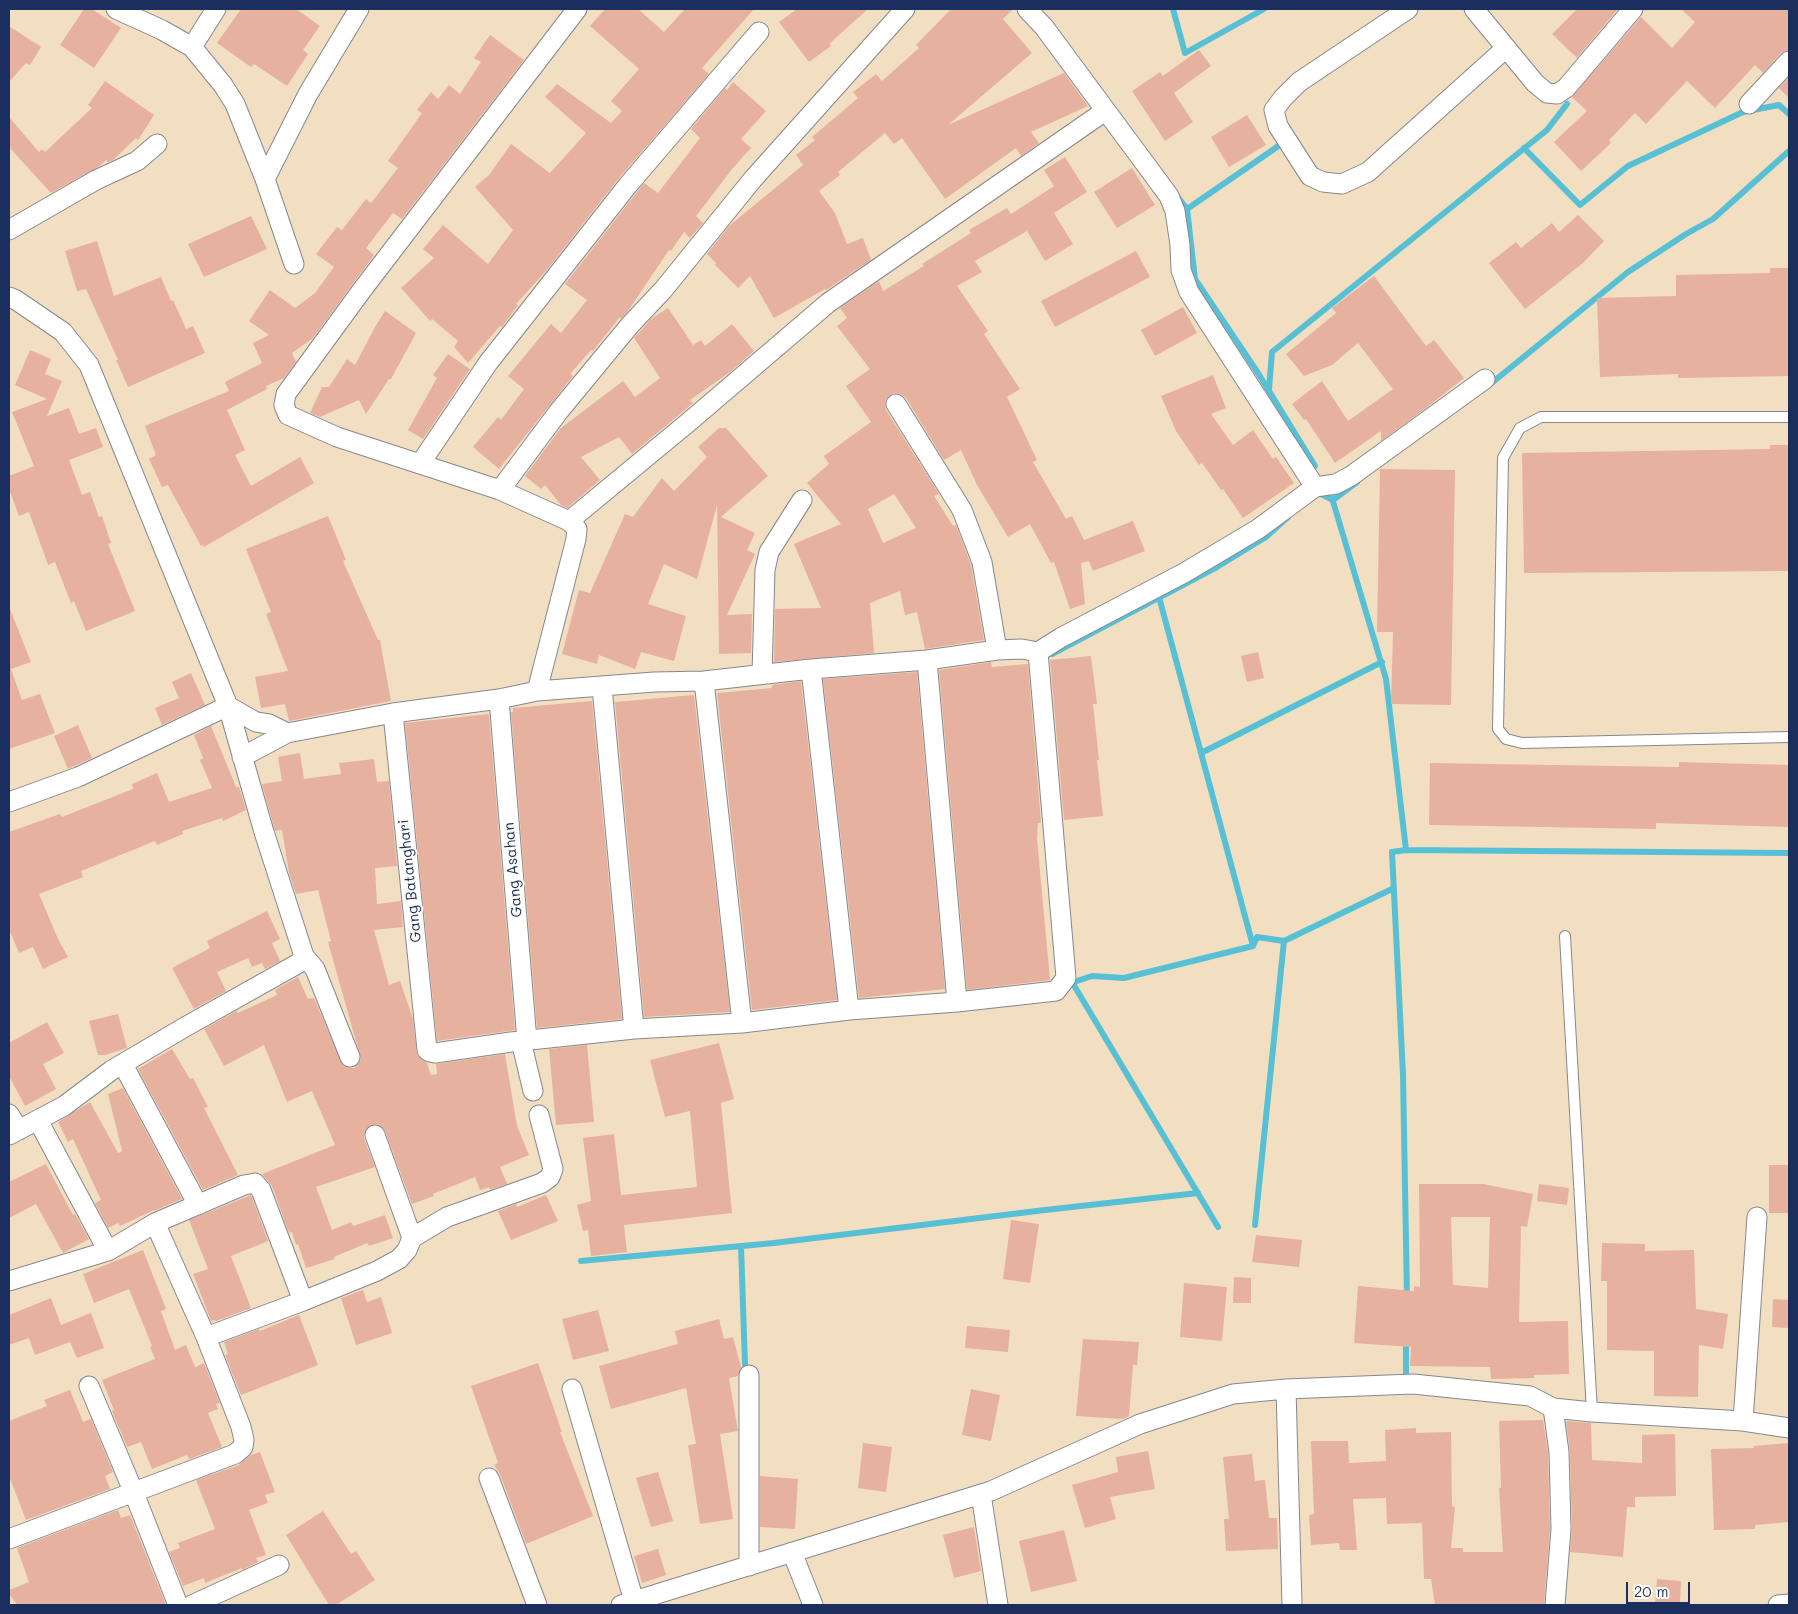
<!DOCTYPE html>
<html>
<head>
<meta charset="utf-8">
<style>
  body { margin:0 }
  #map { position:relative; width:1798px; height:1614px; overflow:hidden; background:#f2dfc1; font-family:Mali,sans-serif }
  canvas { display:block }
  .frame { position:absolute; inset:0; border:10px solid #1b2f5e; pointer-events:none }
  .scale { position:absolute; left:1626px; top:1582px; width:64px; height:22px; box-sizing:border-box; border:2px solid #1b2f5e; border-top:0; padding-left:6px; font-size:15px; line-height:18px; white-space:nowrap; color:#1b2f5e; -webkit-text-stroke:4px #fdfcf7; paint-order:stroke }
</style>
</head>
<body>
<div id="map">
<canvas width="1798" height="1614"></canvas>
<div class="frame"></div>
<div class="scale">20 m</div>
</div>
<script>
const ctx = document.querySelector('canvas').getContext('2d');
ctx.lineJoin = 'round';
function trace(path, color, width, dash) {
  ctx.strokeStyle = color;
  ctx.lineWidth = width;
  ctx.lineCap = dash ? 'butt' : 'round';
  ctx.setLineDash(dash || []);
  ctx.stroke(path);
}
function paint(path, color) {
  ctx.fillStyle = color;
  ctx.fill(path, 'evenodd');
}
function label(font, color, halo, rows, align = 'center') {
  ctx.font = font + ' Mali,sans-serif';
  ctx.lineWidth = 4;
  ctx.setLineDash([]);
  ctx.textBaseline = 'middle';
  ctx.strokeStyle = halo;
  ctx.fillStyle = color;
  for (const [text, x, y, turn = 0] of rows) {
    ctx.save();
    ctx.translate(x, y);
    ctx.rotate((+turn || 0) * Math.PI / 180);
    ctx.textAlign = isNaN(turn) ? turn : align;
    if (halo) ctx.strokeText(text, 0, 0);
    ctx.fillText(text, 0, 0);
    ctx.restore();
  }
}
trace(new Path2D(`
  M1173,9L1185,53L1264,9
  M1524,148L1580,205L1628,166L1743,112L1779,105L1789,114
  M1177,196L1187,209L1195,279L1258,373L1315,466
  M1187,209L1277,147
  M1488,386L1628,272L1686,234L1713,219L1789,151
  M1269,389L1272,352L1547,130L1567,104
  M1317,492L1333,500L1357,482
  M1332,498L1386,679L1406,850L1392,852L1403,1075L1407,1298
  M1159,597L1253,946
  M1052,654L1217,567L1266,537L1288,517
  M1201,753L1382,662
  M1406,850L1789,853
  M1072,982L1218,1227
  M1068,984L1092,976L1124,978L1253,946L1257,937L1284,941L1394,888
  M1255,1225L1284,941
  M741,1246L745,1365
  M581,1261L774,1243L1045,1210L1198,1193
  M1406,1379V1338`), '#58c0d5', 6);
paint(new Path2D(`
  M84,9H92L121,28L94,68L60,45Z
  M241,9H296L320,26L303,50L308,54L287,86L254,64L251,67L217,43Z
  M605,9H638L664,32L685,9H754L702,68L709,74L619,178L546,271L516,304L518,305L502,327L500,326L468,363L454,347L458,341L432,319L430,321L401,288L434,258L423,249L443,225L488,264L513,230L475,187L489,175L511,144L550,173L586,133L545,97L557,84L611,123L622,111L611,101L639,69L590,26Z
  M797,9H868L829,44L831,46L809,62L779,22Z
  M951,9H1013L1003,19L1032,53L948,125L1064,73L1088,106L1031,132L1039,143L1021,156L1016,148L945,199L902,138L894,144L885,133L838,172L840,175L819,191L835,213L847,244L863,238L871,260L826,290L825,289L774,318L750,276L738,288L715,265L716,263L707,254L729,226L803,165L796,155L815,140L812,137L858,98L853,92L876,74L882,81L919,48L916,45Z
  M1577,9H1618L1577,58L1552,34Z
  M1681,9H1789V50L1781,53L1763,73L1755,65L1715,108L1687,81L1646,124L1635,113L1609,140L1611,143L1581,171L1554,142L1587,111L1572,97L1641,17L1672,48L1695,22Z
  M9,26L41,47L30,65L26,63L9,82Z
  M490,35L524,60L402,219L393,213L366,248L374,255L313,338L292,353L296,362L284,378L266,386L267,389L227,410L245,450L235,455L251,486L300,457L314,483L204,547L203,545L201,546L168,485L162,487L149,459L156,455L145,426L229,391L225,382L262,363L253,343L269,335L249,321L270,290L295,308L315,293L334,267L316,254L337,227L342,230L366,199L371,203L398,168L388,161L422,113L417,110L431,92L438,99L449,85L460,94L481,62L474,58Z
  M1199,50L1211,66L1174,93L1193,122L1165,141L1132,91L1160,72L1163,76Z
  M1789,77V98L1779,88Z
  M105,81L154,115L138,140L136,138L113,160L108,162L106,160L100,166L51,193L9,147V117L39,152L42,149L45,152L92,108L88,105Z
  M733,82L766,111L741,139L751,148L733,168L696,216L703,223L690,238L684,232L671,251L669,250L628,311L621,319L620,317L593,351L591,350L570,374L573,376L499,469L473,447L498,417L501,420L524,389L508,376L551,324L561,333L587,300L565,284L644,183L658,193L700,138L691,129L725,88L727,90Z
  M1247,115L1266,145L1229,167L1211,137Z
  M1065,157L1087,192L1054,213L1073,244L1045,261L1027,231L975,261L982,272L957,286L988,331L984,334L1020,389L1007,397L1037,460L1033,462L1066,519L1072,516L1084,540L1133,521L1145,551L1093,571L1089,561L1081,563L1085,604L1070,609L1054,562L1051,563L1030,524L1008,537L977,485L961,450L944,460L906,398L901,394L895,393L890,395L886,399L885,404L886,410L939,494L934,496L953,526L956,525L971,565L984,640L925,649L917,612L905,615L900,591L870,603L874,653L774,662L775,609L821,608L794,544L841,524L807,483L829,464L824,456L871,422L846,386L870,369L837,326L847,318L840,308L879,281L883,291L924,266L922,264L971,233L969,230L1007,208L1011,214L1054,186L1044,170ZM894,494L916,528L883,543L868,509Z
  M1132,168L1155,205L1117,228L1094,192Z
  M1578,215L1604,241L1583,263L1525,309L1489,263L1516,242L1521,248L1552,223L1559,232Z
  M251,216L267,249L204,277L188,244Z
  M97,241L114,296L161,277L171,301L173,300L186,329L193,326L205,353L128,387L116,360H118L86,289L77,291L65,251Z
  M1136,251L1150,277L1055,327L1041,301Z
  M1770,268H1789V376L1678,378V374L1600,377L1597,298L1676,296V275L1770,273Z
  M1374,276L1426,346L1434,340L1464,378L1430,405L1381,441V431L1335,463L1306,419L1304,420L1292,404L1322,381L1348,421L1393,389L1358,343L1332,365L1304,376L1286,354L1336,313L1332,308Z
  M1183,307L1197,333L1155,356L1141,330Z
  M668,308L693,345L701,340L705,346L732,324L754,351L730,372L690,400L693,403L632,454L619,437L581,457L600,480L567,508L561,505L545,485L541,489L525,476L561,428L623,381L635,397L660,378L634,338L651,319Z
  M385,311L416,333L391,379H389L366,414L359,400L320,417L310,413L322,387H329L347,359L355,365L375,327Z
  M30,350L51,359L45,374L62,381L47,416L69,408L79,434L96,428L103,447L69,460L82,495L90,492L99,517L102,516L111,543L108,544L135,611L86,631L74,601L71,603L55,562L48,565L29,512L19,516L9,489V476L34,466L12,412L47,399L15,385Z
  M448,354L470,369L423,439L408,430L437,378L433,375Z
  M1213,375L1226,408L1211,414L1233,445L1253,430L1273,459L1276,457L1294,483L1243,518L1223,489L1221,490L1202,463L1199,465L1176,431L1161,396Z
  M719,428H726L768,476L721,517L755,533L747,550L755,554L727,615L752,614L751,653L719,654L717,505L697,579L664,564L648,604L686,616L674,661L641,652L635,669L599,655L597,664L562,654L579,590L590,593L625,514L633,517L662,478L674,491L707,457L698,447Z
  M1770,445H1789V571L1524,573L1522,453L1770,449Z
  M1380,469L1455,470L1451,705L1391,704L1393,632H1377Z
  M328,516L346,560L343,561L378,640H380L391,701L289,721L285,704L261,708L255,677L288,671L266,614L271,612L246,549Z
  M9,609H10L31,662L11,669L22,700L40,694L55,733L9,749Z
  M1258,652L1264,678L1247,682L1241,656Z
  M1091,656L1097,704H1093L1099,760H1097L1103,816L1064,820L1050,660Z
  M991,662L992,667L1028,664L1041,823H1038L1037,839L1050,980L967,990L939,670Z
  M917,672L945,989L859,998L823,679Z
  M191,673L205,705L162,725L155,708L179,698L172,682Z
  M801,681L837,1000L752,1010L717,693L772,688V685Z
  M694,695L730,1012L644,1017L615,702Z
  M592,701L622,1019L537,1028L511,712H513V708Z
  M489,714L515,1030L437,1041L405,723Z
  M78,725L92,758L68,769L54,736Z
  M211,726L236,787H239L246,810L223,821L222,818L182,831L183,834L157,845L155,841L81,871L83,877L39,894L58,939L68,957L43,969L33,947L19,953L9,929V832L60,814L62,817L133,789L132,784L157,773L169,802L212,788L200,760L203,758L194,735Z
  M300,753L304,779L341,774L339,763L374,759L377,782L389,781L397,866L375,868L377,904L401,901L403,927L374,930L389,985L400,981L413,1019L417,1055L427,1063L431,1075L437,1074L436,1064L505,1054L517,1126L529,1155L500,1167L507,1184L490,1190L489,1187L480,1190L475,1177L433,1194L434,1196L412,1204L385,1131L377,1124L371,1125L364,1133V1138L375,1167L316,1187L332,1230L351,1222L353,1226L385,1215L393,1238L369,1246L367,1243L334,1257L335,1259L306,1268L298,1244L296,1245L292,1232L289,1233L272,1186L262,1174L335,1145L312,1091L287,1102L264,1045L224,1066L204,1029L236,1011L238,1013L277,995L275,990L298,977L308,999L314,998L343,1065L348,1068H354L358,1064L361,1059L328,942L331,941L318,890L296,894L289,873L282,830L275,831L262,784L282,781L278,757Z
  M1679,762L1789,765V827L1656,823V829L1429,825L1430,763L1679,767Z
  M267,911L280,939L272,943L280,961L265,969L262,963L252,967L248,958L217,972L226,991L194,1009L172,968L210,948L207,941Z
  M118,1014L127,1048L105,1055H98L89,1021Z
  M47,1022L64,1053L43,1064L56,1089L25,1106L9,1076V1043Z
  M719,1043L734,1099L721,1103L732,1213L624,1225L627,1252L591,1256L588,1230L583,1231L577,1205L591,1201L583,1138L614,1134L621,1195L697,1187L690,1111L665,1117L650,1060Z
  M587,1045L594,1122L556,1125L549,1049Z
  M172,1049L190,1079L193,1078L208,1107L204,1108L238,1175L203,1190L138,1069Z
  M123,1088L182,1199L154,1211V1210L120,1226L118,1223L108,1228L95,1203L101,1200L73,1139L68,1142L58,1122L90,1102L118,1153L122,1151L108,1094Z
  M46,1164L73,1215L75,1214L89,1239L63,1253L36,1204L9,1218V1182Z
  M1769,1165H1789V1213H1769Z
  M1419,1184H1483L1533,1194L1527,1227L1521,1226L1519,1322L1568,1321L1569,1374L1534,1375V1378L1491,1379L1490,1367L1410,1366L1411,1347L1354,1343L1358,1286L1414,1291V1286L1420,1287ZM1451,1217H1490L1488,1288L1453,1285Z
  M1539,1184L1569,1188L1567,1205L1537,1201Z
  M251,1195L268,1241L231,1256L251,1308L216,1321L215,1320L211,1321L193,1274L208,1269L189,1220Z
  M546,1195L558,1221L511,1240L498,1211L516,1204L517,1207Z
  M1011,1220L1039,1224L1030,1283L1003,1279Z
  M1256,1235L1302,1240L1299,1267L1252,1262Z
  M1602,1243L1645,1244V1251L1694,1250L1696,1309L1728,1314L1723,1349L1699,1345L1698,1397L1654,1396V1351L1607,1350V1281H1601Z
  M143,1250L166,1309L161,1311L175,1350L186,1345L195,1367L204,1363L220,1403L216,1404L218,1409L208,1413L222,1447L189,1459L187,1455L152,1469L141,1442L127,1447L112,1411L114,1410L102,1380L155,1359L150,1347L152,1346L129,1289L94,1303L83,1274Z
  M1234,1277L1251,1278V1303H1233Z
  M1184,1283L1227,1287L1222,1341L1180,1337Z
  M363,1290L367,1302L381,1297L392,1333L356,1345L341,1298Z
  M51,1298L61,1325L91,1313L104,1348L77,1358L70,1342L35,1355L29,1338L9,1345V1315Z
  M1773,1299L1789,1300V1328L1772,1327Z
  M598,1310L609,1351L573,1360L562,1319Z
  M299,1315L318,1365L241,1395L225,1355L228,1354L224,1342L259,1329L260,1331Z
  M719,1319L724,1339L733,1337L741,1367L738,1376L729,1378L738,1431L720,1434L733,1519L700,1524L688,1445L696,1444L686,1388L611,1409L599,1366L678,1344L675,1331Z
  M967,1326L1010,1330L1008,1352L965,1348Z
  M1083,1339L1139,1342L1137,1365H1133L1129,1416L1123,1419L1076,1416Z
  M538,1363L562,1432H560L593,1516L526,1544L500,1474L494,1465L498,1463L471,1386Z
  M971,1389L1000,1395L991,1441L962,1435Z
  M70,1390L83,1422L91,1419L113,1472L105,1476L110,1489L26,1520L9,1476V1421L47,1406L44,1400Z
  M1543,1420L1548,1453L1550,1529L1544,1605H1435L1431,1579H1424L1422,1523L1387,1524L1386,1498L1353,1499L1357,1550H1340L1339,1543L1311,1545L1309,1515L1314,1514L1311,1441H1348L1349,1463L1386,1461L1385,1430L1416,1428V1433L1451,1432L1452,1506L1455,1507L1451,1548H1463V1552H1503L1499,1488H1501L1499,1421Z
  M1566,1421L1591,1423L1592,1460L1642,1463V1435L1675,1434L1676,1496L1635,1497V1507H1627L1623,1557L1570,1552L1572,1529L1570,1452Z
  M863,1443L892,1447L886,1492L858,1488Z
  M1789,1443V1522L1755,1525V1529L1714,1530L1711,1449L1754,1448V1446Z
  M1148,1451L1155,1489L1110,1497L1116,1519L1085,1528L1072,1485L1118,1472L1116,1457Z
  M260,1452L275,1492L265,1495L268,1503L249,1510L266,1555L256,1558L258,1562L242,1570V1568L205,1583L204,1578L183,1586L169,1552L180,1548L178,1543L215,1529L196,1480L239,1465L249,1456Z
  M1252,1454L1255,1481L1265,1480L1269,1518H1277L1278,1549L1226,1551L1224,1519H1229L1223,1457Z
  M658,1472L673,1521L651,1527L636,1478Z
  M760,1476L798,1479L795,1529L760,1527Z
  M118,1510L121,1518L130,1515L166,1605H17L9,1594V1590L29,1582L17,1548Z
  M323,1511L351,1554L356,1551L375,1580L336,1605H329L286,1535Z
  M974,1527L981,1571L954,1578L943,1535Z
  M1064,1530L1077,1581L1031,1592L1019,1541Z
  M658,1549L666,1575L642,1583L634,1556Z
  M1657,1579L1681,1581L1680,1605H1655Z`), '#e7b19f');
const service = new Path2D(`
  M1789,417H1541L1520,428L1503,458L1498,729L1506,739L1522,743L1789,737
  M1565,936L1592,1412`);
const minor = new Path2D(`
  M116,9L162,30L192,47L223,85L235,104L265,179L294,264
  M1027,9L1044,27L1169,196L1175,211L1180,245L1181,270L1189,292L1315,487L1336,484L1351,476L1485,379
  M1408,9L1299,82L1283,98L1274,110L1278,126L1310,176L1323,182L1342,184L1368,172L1506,48
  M1474,9L1535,83L1547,93L1557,94L1566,88L1633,9
  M192,47L216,9
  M1749,104L1789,61
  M265,179L308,94L359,9
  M9,230L96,180L137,161L157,144
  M9,297L16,300L63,332L89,365L228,706L256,722L269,724L287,733L393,713L499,699L537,691L654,682L704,681L811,669L927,660L997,650L1022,649L1038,652L1062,637L1184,573L1258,529L1315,487
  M896,404L962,510L982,562L997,650
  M420,464L488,363L628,185L759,32
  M500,490L559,411L630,325L663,290L753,179L905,9
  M569,521L690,421L828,303L1105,111
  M927,660L957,1002
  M811,669L849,1010
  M762,674L765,570L769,552L802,500
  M704,681L742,1023
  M602,687L634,1029
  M537,691L576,539L577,529L569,521L500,490L337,437L288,415L284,405L286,394L362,290L577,9
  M499,699L527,1041
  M393,713L427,1050L430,1052L435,1053L511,1042L634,1029L742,1023L849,1010L957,1002L1056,991L1066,978L1065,966L1038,652
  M242,757L287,733
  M9,802L78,777L228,706L264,832L304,956L315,969L350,1057
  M521,1041L533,1091
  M127,1072L198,1205
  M9,1114L19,1130
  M41,1126L108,1251L155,1223L244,1185L255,1183L261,1190L303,1301
  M9,1135L64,1106L112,1070L185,1027L299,963L304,956
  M375,1135L412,1238
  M9,1281L108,1251
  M206,1337L303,1301L377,1271L399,1259L407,1250L412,1238L447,1217L542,1183L550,1177L553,1169L539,1115
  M89,1386L134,1493L178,1605
  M572,1389L634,1601
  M1286,1389L1292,1605
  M1553,1408L1559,1452L1561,1529L1555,1605
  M1743,1421L1757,1217
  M489,1478L537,1605
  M981,1494L998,1605
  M9,1539L235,1454L243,1447L244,1440L241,1427L206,1337L155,1223
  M792,1552L813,1605
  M749,1566V1375
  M192,1605L279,1565
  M621,1605L991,1491L1140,1424L1233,1394L1286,1389L1413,1384L1530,1396L1553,1408L1592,1412L1743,1421L1789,1428
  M1778,1605L1789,1604`);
trace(service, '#868790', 12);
trace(minor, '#868790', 21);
trace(service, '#fff', 10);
trace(minor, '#fff', 19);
label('15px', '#1b2f5e', '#fdfcf7', [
  ["Gang Asahan",513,870,-95],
  ["Gang Batanghari",410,881,-96]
]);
</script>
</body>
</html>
